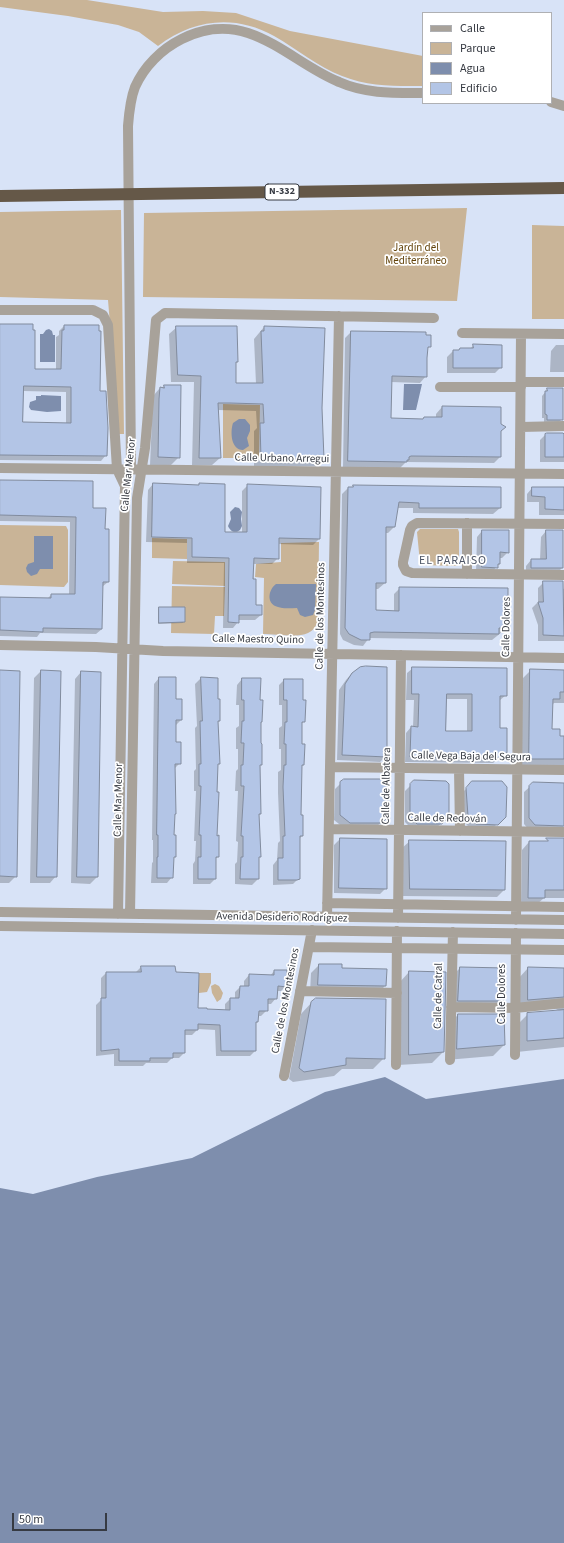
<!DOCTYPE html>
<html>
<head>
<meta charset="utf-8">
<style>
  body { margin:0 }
  #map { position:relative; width:564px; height:1543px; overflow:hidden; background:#d8e3f7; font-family:"Source Sans 3",sans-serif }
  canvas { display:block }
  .legend { position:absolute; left:422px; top:12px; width:130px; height:92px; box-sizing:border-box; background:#fff; border:1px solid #afb0b3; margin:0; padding:5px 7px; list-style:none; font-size:12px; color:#363a42 }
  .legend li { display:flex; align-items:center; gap:8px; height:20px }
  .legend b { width:20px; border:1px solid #afb0b3 }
  .scale { position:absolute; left:12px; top:1513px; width:95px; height:18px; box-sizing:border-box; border:2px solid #363a42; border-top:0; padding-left:5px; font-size:12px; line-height:14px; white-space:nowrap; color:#363a42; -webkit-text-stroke:3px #fff; paint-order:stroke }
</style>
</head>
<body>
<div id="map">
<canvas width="564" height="1543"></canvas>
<ul class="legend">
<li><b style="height:5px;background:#a8a29a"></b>Calle</li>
<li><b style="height:11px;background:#c9b497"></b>Parque</li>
<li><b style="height:11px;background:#7e8ead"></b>Agua</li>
<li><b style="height:11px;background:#b3c5e6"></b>Edificio</li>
</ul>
<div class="scale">50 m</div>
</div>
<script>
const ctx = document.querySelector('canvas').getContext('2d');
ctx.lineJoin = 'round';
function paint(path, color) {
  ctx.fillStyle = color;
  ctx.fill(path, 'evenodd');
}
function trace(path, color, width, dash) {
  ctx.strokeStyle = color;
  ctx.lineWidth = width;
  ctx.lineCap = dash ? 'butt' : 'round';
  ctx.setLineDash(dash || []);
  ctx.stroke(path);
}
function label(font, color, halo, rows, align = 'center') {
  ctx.font = font + ' "Source Sans 3",sans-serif';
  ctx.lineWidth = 3.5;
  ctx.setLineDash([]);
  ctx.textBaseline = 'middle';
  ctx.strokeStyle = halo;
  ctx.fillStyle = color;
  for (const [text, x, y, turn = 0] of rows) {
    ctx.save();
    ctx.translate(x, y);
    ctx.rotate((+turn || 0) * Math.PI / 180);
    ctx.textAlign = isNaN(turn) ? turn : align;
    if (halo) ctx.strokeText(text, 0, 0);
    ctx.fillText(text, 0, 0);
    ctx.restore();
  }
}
paint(new Path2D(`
  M0,0H87L163,12L203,11L236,13L290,31L423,56V86C395,86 369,87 342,76C318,67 297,49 274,36C235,14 193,19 158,46L139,32L118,25L68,16L0,7Z
  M467,208L457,301L143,297L144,213Z
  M121,210L124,434H119L108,300L0,297V212Z
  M532,225L564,226V319H532Z
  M223,404L260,405L259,458H223Z
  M0,525L66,526L68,530V582L64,587L0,585Z
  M420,529H458L459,532V565L456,566L421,565L420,563L417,532Z
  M152,538L187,539V559L152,558Z
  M319,542L318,621C316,626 313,631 308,633C298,638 275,634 263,634L264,578L255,577L256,564L281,562V543Z
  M173,561L225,562V586L172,584Z
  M172,586L225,587L224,616H215L214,634L171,633Z
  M199,973H211V983L207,992L199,993Z
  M215,984L219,986L223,993L221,999L217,1002L212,993L211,986Z`), '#c9b497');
paint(new Path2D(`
  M49,329L52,331L53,335H55V362H40V334H43L46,330Z
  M404,384H422L416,410H403Z
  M41,395L61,396V411L47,412L31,410L29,407L30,402L36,400V396H41Z
  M239,419H245L250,425V431L247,438L249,446L243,450C231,450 230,432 233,423Z
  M235,507L239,508L242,512L241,519L242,526L240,530C235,534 230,531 228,526L231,519L230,512Z
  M34,536H53V569H40L37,574L31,576L27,572L26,568L28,564L34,562Z
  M276,584H316L315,610L313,615L305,617L300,615L297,608C291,608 283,609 278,607C266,604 268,590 276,584Z
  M385,1077L426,1099L564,1079V1543H0V1188L33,1194L97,1177L192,1158L325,1092Z`), '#7e8ead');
paint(new Path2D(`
  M0,325L34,370H56V337L59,335V331L64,326L106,455L101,461L0,460ZM23,391L66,392V424L22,423Z
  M177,327L237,362L235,364V384H256L254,339L264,327L321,408L323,459L315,466H254V431L257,428L256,411L218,410L220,458L212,465H192L194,382H171L169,334Z
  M351,332L425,333L430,346L427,349L426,376L420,383L391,382L390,419L423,420L436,418V414L442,407L505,427L500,432V457L494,463L406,462L400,468L343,467L345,338Z
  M474,345L501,367L495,373H447V357L453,351H458L460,349H470Z
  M556,345H564V372H550L551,351Z
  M165,386L179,457L171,465H150L153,396L160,388Z
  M547,390L562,419L558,423H544V418H542V396Z
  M546,434H564V462H540V440Z
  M0,481L92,509L104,530L108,582L102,587V629L96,634L40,633L37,637L0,636V598L47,599L51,595H69L70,522L0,521Z
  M153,484L198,486L199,484L224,533H242V491L248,485L319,539L313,545L278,544V558L272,564H253L255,606L261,615L255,620H238V622L233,628H223L224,563H187V543L146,542L148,490Z
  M354,486L500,508L493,514L413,513V508H397L394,527L388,533H385V583L378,589H375V611L394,612V594L400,588L507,628L492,640L369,638L363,646L354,645L343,640L340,634L342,494L348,488H352Z
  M532,488H564V515H539V502H527V494Z
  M482,531L508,552L502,558H499V564L491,573H476L477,537Z
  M546,531H562V568L556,574L526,573V566L531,560H540L541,537Z
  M544,582L564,589V641H538V625L532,608L538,602V588Z
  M159,608L184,621L183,623L158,624V609Z
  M413,668L506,695L499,701V729L506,753L493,763L405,762L406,733L411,727H413L414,700H406L407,673ZM446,699H467V732H445Z
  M531,670L564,671V703H554L552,705L551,730L559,737H564V770L521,769L520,681Z
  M0,671L16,876L9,883H0Z
  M41,671L56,876L50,883H30L34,678Z
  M81,672L97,877L90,884L71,883L75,679Z
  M352,673L386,756L380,762L337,760L339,690L346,680Z
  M159,678L175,700L181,720L175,726V743L180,763L174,769L173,836L175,856L173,859L172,877L167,883H151L152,863L153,862V840H152L154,684Z
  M201,678L217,700L219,721L217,723L218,764L217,766L216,793V837L218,857L215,859V879L210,884H193V864L195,861L196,841H194L196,791H194V771L196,769L195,728L197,726L195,684Z
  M242,679L260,723V814L258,816V879L252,885L235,884V864L237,862L238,842L236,841L238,791H235L236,771L238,769V749H236V728L239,726V705H236L237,685Z
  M284,680L302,701L304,721L301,724V745L303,765L300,768V816H302V836L299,839V878L293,884L273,885V865L277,860L278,843L280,841L278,793V772L281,770V749H279V728L282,726V705H279V685Z
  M344,780L387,817L375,828H344L334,820L335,789Z
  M415,781L448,817L435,829H412L405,822V791Z
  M473,782L505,816L492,829H471L463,821L461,794Z
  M534,783L564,784V826L558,831L529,830L524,824V792Z
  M340,839L386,888L380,894L334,893V845Z
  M410,841L504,890L497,897L403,896L402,848Z
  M529,842H564V898H544L536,905H521L522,850Z
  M319,965L341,969L385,986L377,994L310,993L311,973Z
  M141,967H174L175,973L197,1009L225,1011V1004L230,999H235V992L240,987H244V981L249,975L270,976L274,971L286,986L281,991H277L276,998L271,1004H267V1010L261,1016H258L257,1022L255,1024V1051L250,1056H216L215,1030L198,1029L192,1035H184V1053L179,1058H172L167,1063H146L143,1066H114V1054L96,1056V1005L101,1000V978L106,973L136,972Z
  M460,968L503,1001L492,1012L447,1011L449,979Z
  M528,968H564V1047L517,1052V1025L528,1014L559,1011L553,1007L518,1010V979Z
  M409,972L443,1052L432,1063L398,1065L399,983Z
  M312,1002L384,1058L373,1069H342L334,1076L293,1082L289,1079L301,1014Z
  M458,1015L504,1045L493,1056L446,1060L447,1025Z`), '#0003');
const building = new Path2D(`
  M0,324H33V330H35V369H61L62,330H64V325H99V331H101L100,391H106L108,428L107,456L0,455ZM24,386L71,387V423L23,422Z
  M176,326H237L238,362H236V383H263L261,331H264V326L325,328L322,408L324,459H261L260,423H264L263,404L230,403H218L221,458H199L201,376L178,375Z
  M351,331L426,332V335H431V347H428L427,358V377L392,376L391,418L423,419L424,417H442V406L501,407V424L506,427L501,431V457L411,456L409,457V460H407V462L348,461Z
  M473,344L502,345V368H453V350H459L460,348H473Z
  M164,385H181L180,458L158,457L159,399L160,387L164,388Z
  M547,388H563V420H547V415L545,414V391H547Z
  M547,433H563L564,434V457H545V434Z
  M0,480L93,481V508H106L105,529H109V582H103L102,629L43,628V632L0,630V597L51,598V594H75L76,517L0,515Z
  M153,483L199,485V483L225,484V532H247V484L321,487L320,539L279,538V559L254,558L253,579H256V605H262V615H239V623L228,622L229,558L192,557V538L152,537Z
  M353,485L501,487V508H419V503L399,502L395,527H386V583H376V610L399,611V587L508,588V628H499V634L374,632L370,633V640H361L349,634L345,628L348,487H353Z
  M532,487H564V510L545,509V497L532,496Z
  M482,530H509V553L500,552V564H498V568L482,567Z
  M546,530H563V568H531V559H546Z
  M543,581H563L564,636L543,635V618L538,602H543Z
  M159,607H185V622L159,623Z
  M366,666L387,667V757L342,755L345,684L352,673L360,667Z
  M412,667L507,668V696H500V728H507V753H500V758L410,757L411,726L418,727L419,694H412ZM447,694H472V731H446Z
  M530,669L564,670V692H560V699H553L552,729H560V736H564V759H532L529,756Z
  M0,670L20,671L17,877L0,876Z
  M41,670L61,671L57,877H37Z
  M81,671L101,672L98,877H77Z
  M159,677H176V699H182V720H176V742H181V764H175L176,814H175L174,835H176V857H174L173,878H157V857H158V835H157Z
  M201,677L218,678V699H220V721H218L220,764H218L217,792H219L217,836L219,835V857H216V879H198V857H201V835H199L201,786H199V764H201L200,721H202Z
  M242,678H261L260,700H263L262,722H261V743L262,744V765H260L261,814H259L261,857H259V879H240L241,857H243V836H241L244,786H241V765H243L244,743H241L242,721H244V700H242Z
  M284,679H303V700H306L305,722H302V744H305L304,765H302L301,815H303V836H300V879L297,880H278V858H283V836H285L283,787L284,765H286V744H284L285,722H287V700H284Z
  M344,779H384L388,783V817L382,823H350L340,815V782Z
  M414,780L446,781L449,784V817L442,824H417L410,817V784Z
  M472,781H502L507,787L506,817L498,825L476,824L468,816L466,788Z
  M533,782L564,783V826L535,825L529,818V786Z
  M340,838L387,839V889L339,888Z
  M546,838H564V890H545V898H528L529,841H548Z
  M409,840L506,841L505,890L410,889Z
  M319,964H342V968L387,969L386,986L318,985Z
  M141,966H175L176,972L199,973L198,1008H207V1009L230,1010V998H239L240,986H249V974L274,975V970H287V987L278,986L277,999H268V1011H259L258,1022H256V1051H221L220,1025L198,1024V1030H185V1053H173V1058H150V1061H119V1049L101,1051V998H106V972H141Z
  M460,967L505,968L504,1001H458Z
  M528,967L564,968V997L528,1000Z
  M409,971L446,972L444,1052L409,1055Z
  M316,998L386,999L385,1059L346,1058V1065L304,1072L299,1068L311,1002Z
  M564,1010V1038L527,1041V1013Z
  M458,1014H504L505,1045L457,1049Z`);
paint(building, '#b3c5e6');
trace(building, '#818b9d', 1);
trace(new Path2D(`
  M551,102L564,106
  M0,310H93L103,315L108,325L117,469L125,486L118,914
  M462,333L564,334
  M521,382H564
  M440,387H521
  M521,427L564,426
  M0,468L564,474
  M131,470L128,126C129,113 130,100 135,87C153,46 204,18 248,33C281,44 307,69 339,82C366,94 394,93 423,93
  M564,524L417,523L412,526L410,530L403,562V565L406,571L412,573L564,575
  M467,574V523
  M0,645L96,647L163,651L564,658
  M330,767L564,770
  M459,769L460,831
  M329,829L564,832
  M327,903L564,907
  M0,912L564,920
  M130,914L137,498L145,448L156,320L165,313L434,318
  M327,917L339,316
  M398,918L401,655
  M516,920L521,334
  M0,926L564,934
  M309,947L564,950
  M300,991L397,993
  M451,1007L515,1008L564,1003
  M515,1055L516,933
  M450,1060L453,932
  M396,1065L397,931
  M284,1076L312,930`), '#a8a29a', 10);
trace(new Path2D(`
  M0,196L564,188`), '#655848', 12);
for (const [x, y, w] of [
  [282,192,34]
]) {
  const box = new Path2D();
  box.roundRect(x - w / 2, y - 8, w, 16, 3);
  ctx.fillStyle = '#fff';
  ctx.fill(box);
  trace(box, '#363a42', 1);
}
label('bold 10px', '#363a42', null, [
  ["N-332",282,192]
]);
label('11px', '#63430a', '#fff', [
  ["Jardín del",416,249],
  ["Mediterráneo",416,262]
]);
label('11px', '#363a42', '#fff', [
  ["Calle Urbano Arregui",282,459,1],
  ["Calle Mar Menor",129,475,-84],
  ["Calle de los Montesinos",321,616,-89],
  ["Calle Dolores",507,627,-89],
  ["Calle Maestro Quino",258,640,1],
  ["Calle Vega Baja del Segura",471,757,1],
  ["Calle de Albatera",387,786,-89],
  ["Calle Mar Menor",119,800,-89],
  ["Calle de Redován",447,819,1],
  ["Avenida Desiderio Rodríguez",282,918,1],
  ["Calle Dolores",503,994,-90],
  ["Calle de Catral",439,996,-89],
  ["Calle de los Montesinos",286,1001,-79]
]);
ctx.letterSpacing = '1px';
label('12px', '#4c5465', '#fff', [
  ["EL PARAISO",453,561]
]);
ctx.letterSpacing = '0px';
</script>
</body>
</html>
